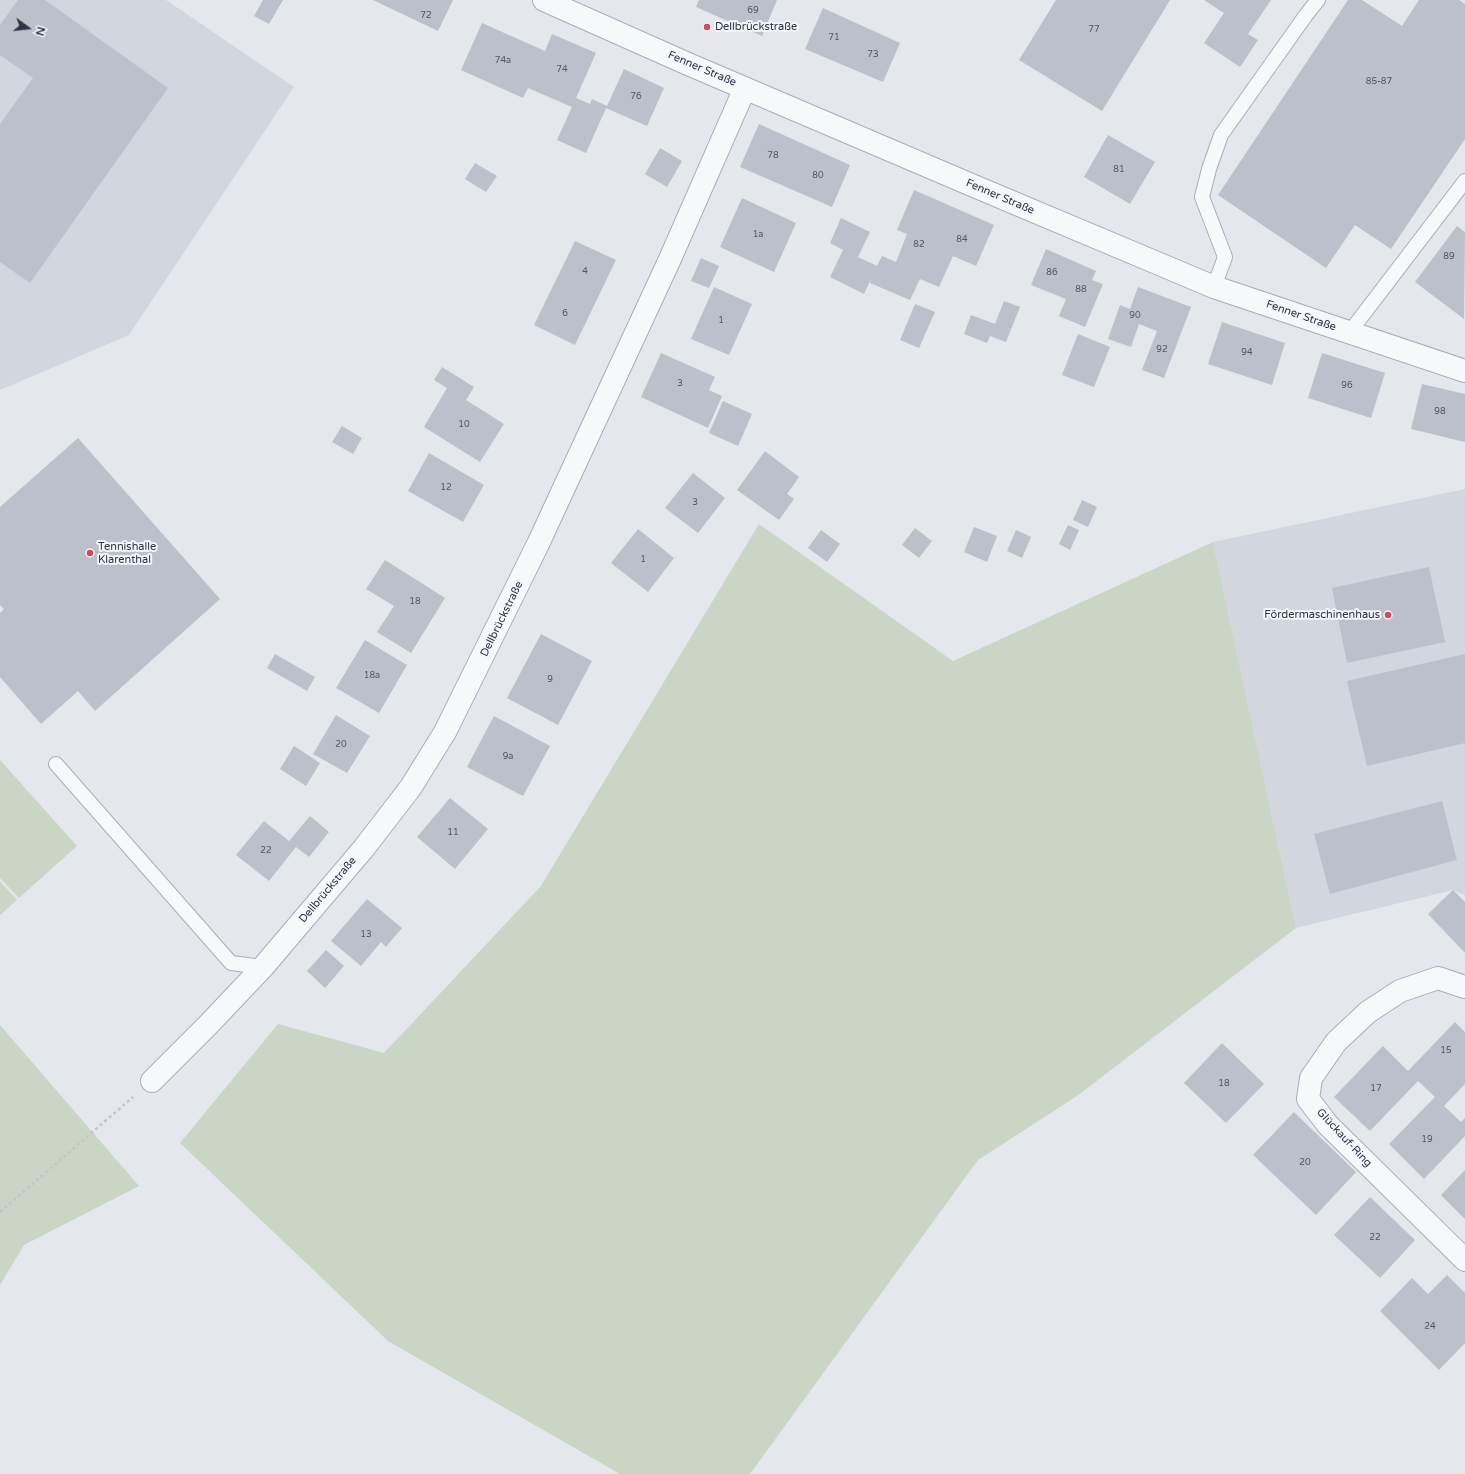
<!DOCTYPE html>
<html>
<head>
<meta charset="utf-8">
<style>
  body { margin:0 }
  #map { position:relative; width:1465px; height:1474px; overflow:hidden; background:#e4e7ec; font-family:"Varela Round",sans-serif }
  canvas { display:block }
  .north { position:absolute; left:8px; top:8px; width:40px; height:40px; -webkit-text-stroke:3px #f4f6f9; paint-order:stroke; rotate:105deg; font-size:11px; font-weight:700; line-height:16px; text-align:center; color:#2b3445 }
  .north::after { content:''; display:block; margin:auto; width:14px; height:18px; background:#2b3445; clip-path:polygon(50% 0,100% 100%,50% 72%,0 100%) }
</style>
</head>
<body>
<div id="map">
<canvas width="1465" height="1474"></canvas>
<div class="north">N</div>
</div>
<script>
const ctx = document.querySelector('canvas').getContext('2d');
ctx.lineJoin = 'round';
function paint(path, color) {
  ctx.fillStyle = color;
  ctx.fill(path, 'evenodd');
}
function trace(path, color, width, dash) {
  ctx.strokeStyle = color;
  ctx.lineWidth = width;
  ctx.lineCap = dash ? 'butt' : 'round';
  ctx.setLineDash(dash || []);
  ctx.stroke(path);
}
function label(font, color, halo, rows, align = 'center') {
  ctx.font = font + ' "Varela Round",sans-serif';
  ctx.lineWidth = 4;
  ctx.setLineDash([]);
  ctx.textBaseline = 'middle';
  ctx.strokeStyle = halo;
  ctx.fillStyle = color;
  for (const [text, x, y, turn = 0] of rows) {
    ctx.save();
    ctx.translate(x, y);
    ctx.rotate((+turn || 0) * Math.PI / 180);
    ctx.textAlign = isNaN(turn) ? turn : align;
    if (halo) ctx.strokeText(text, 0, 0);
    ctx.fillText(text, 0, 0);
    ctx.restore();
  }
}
paint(new Path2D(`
  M0,0H166L294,87L129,335L0,390Z
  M1465,489V895L1453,890L1296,928L1213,542Z`), '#d2d6de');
paint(new Path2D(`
  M759,524L953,661L1213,542L1296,928L1077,1096L978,1160L750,1474H620L388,1341L180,1143L278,1024L384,1053L541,886Z
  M0,760L77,846L19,898L0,878Z
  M0,881L17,900L0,915Z
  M0,1025L139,1186L24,1245L0,1285Z`), '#c9d6c5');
paint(new Path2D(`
  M18,0H45L168,88L30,283L0,262V124L33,78L0,55V25Z
  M263,0H283L269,24L254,16Z
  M373,0H453L438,31Z
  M699,0H777L762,36L696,7Z
  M1056,0H1170L1102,111L1019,60Z
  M1204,0H1271L1248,34L1258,40L1240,67L1204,43L1224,13Z
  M1348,0H1362L1402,26L1419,0H1459L1465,4V139L1391,249L1355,225L1326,268L1218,195Z
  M823,8L900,43L883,82L805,49Z
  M482,23L545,51L552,34L596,53L576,98L590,104L592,99L607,106L624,69L664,88L647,126L606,108L586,153L557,140L572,107L528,88L523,98L461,70Z
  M759,124L850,165L832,207L740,167Z
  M1108,135L1155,162L1130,204L1084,177Z
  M660,148L682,161L667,187L645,174Z
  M475,163L497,176L486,192L465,179Z
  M914,190L994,225L976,266L953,256L939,287L920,279L910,300L870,283L871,279L864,294L830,277L843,250L830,243L841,218L870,232L858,257L877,266L882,256L896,262L907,234L897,230Z
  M742,198L796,223L774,272L720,247Z
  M1457,226L1465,232L1464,319L1415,282Z
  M575,241L616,260L575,345L534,325Z
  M1046,249L1096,271L1092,280L1103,284L1085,327L1059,316L1066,299L1031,285Z
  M701,258L719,266L709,288L691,281Z
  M714,287L752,304L729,355L691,339Z
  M1138,287L1191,307L1164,378L1142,370L1157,331L1139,324L1131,347L1108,339L1120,305L1130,309Z
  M1004,301L1020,307L1006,342L990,336L987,343L964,334L971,315L995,324Z
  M915,304L935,312L919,348L900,340Z
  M1222,322L1285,343L1272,385L1208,364Z
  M1078,334L1110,347L1094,387L1062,375Z
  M661,353L715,377L709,390L722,396L708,428L641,397Z
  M1322,353L1385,373L1371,418L1308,398Z
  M442,367L474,387L466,400L504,424L480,462L424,427L447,388L434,380Z
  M1422,384L1465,394V442L1411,429Z
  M723,401L752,414L738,446L709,433Z
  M342,426L362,438L353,454L332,442Z
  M78,438L220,599L95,711L78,691L41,724L0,677V613L4,609L0,605V507Z
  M765,451L799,477L787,494L794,499L779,520L737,490Z
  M429,453L484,485L463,522L408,491Z
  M693,473L725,498L698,533L665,508Z
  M1082,500L1097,507L1088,527L1073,520Z
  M1068,525L1079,530L1070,550L1059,544Z
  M974,527L997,536L987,562L964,552Z
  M915,528L932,541L919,558L902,545Z
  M638,529L674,558L648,592L611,563Z
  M821,530L840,544L827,562L808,548Z
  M1016,530L1031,537L1022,558L1007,551Z
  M385,560L445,598L411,653L377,632L394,606L366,589Z
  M1429,567L1445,642L1347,663L1332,588Z
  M541,634L592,661L558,725L507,698Z
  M365,640L407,665L379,713L336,688Z
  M275,654L315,677L307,691L267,668Z
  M1465,654V743L1367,766L1347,681Z
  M336,715L370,736L347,773L313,754Z
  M494,716L550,746L523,796L467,767Z
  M294,746L320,763L306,786L280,769Z
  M450,798L488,829L455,869L417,837Z
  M1442,801L1457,860L1330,894L1314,834Z
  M310,816L329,832L309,857L296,847L269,881L236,855L264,821L289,841Z
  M1453,890L1465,902V953L1428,914Z
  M367,899L402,928L386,947L381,942L361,966L331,941Z
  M326,950L344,966L325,988L307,971Z
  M1455,1022L1465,1032V1084L1444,1106L1461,1122L1465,1118V1136L1424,1179L1389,1144L1435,1097L1418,1081L1370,1131L1334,1097L1383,1046L1408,1071Z
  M1222,1043L1264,1084L1226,1123L1184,1083Z
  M1294,1112L1356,1172L1316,1215L1253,1155Z
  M1465,1170V1219L1441,1195Z
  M1370,1197L1415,1240L1380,1278L1334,1235Z
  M1447,1275L1465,1293V1343L1439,1370L1380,1311L1412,1278L1428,1294Z`), '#bbc0ca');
const lane = new Path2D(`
  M1214,287L1225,257L1202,197L1209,169L1221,135L1306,15L1318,0
  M1349,333L1465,181
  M56,764L231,963L263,967`);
const street = new Path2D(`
  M544,0L688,64L981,189L1214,287L1465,371
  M1465,987L1438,978L1400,991L1368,1012L1336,1042L1311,1078L1308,1099L1328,1125L1465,1260
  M152,1081L208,1025L263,967L364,848L411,787L445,732L538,544L670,259L745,88`);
trace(lane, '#a9aeb7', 16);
trace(street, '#a9aeb7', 24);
trace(new Path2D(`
  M0,1212L133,1097`), '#c2c5cb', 2.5, [3, 3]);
trace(lane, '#f7f8fa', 14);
trace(street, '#f7f8fa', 22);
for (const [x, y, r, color] of [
  [707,27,4,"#d1495b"],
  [90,553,4,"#d1495b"],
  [1388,615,4,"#d1495b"]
]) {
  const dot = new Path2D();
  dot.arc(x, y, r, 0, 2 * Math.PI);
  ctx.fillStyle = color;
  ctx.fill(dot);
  trace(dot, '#f4f6f9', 1.5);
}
label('9px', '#4f5766', null, [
  ["69",753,11],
  ["72",426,16],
  ["77",1094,30],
  ["71",834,38],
  ["73",873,55],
  ["74a",503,61],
  ["74",562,70],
  ["85-87",1379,82],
  ["76",636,97],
  ["78",773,156],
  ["81",1119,170],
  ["80",818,176],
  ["1a",758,235],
  ["84",962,240],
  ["82",919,245],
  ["89",1449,257],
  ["4",585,272],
  ["86",1052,273],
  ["88",1081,290],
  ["6",565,314],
  ["90",1135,316],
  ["1",721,321],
  ["92",1162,350],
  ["94",1247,353],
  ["3",680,384],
  ["96",1347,386],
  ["98",1440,412],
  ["10",464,425],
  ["12",446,488],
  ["3",695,503],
  ["1",643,560],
  ["18",415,602],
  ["18a",372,676],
  ["9",550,680],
  ["20",341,745],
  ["9a",508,757],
  ["11",453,833],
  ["22",266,851],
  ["13",366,935],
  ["15",1446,1051],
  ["18",1224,1084],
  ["17",1376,1089],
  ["19",1427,1140],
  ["20",1305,1163],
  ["22",1375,1238],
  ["24",1430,1327]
]);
label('11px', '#2b3445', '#f4f6f9', [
  ["Dellbrückstraße",715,27],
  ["Tennishalle",98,547],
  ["Klarenthal",98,560],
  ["Fördermaschinenhaus",1380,615,"right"]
], 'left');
label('11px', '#2b3445', '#f4f6f9', [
  ["Fenner Straße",702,69,23],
  ["Fenner Straße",1000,197,23],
  ["Fenner Straße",1301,316,19],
  ["Dellbrückstraße",502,619,-64],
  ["Dellbrückstraße",328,890,-50],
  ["Glückauf-Ring",1344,1138,47]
]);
</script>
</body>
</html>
